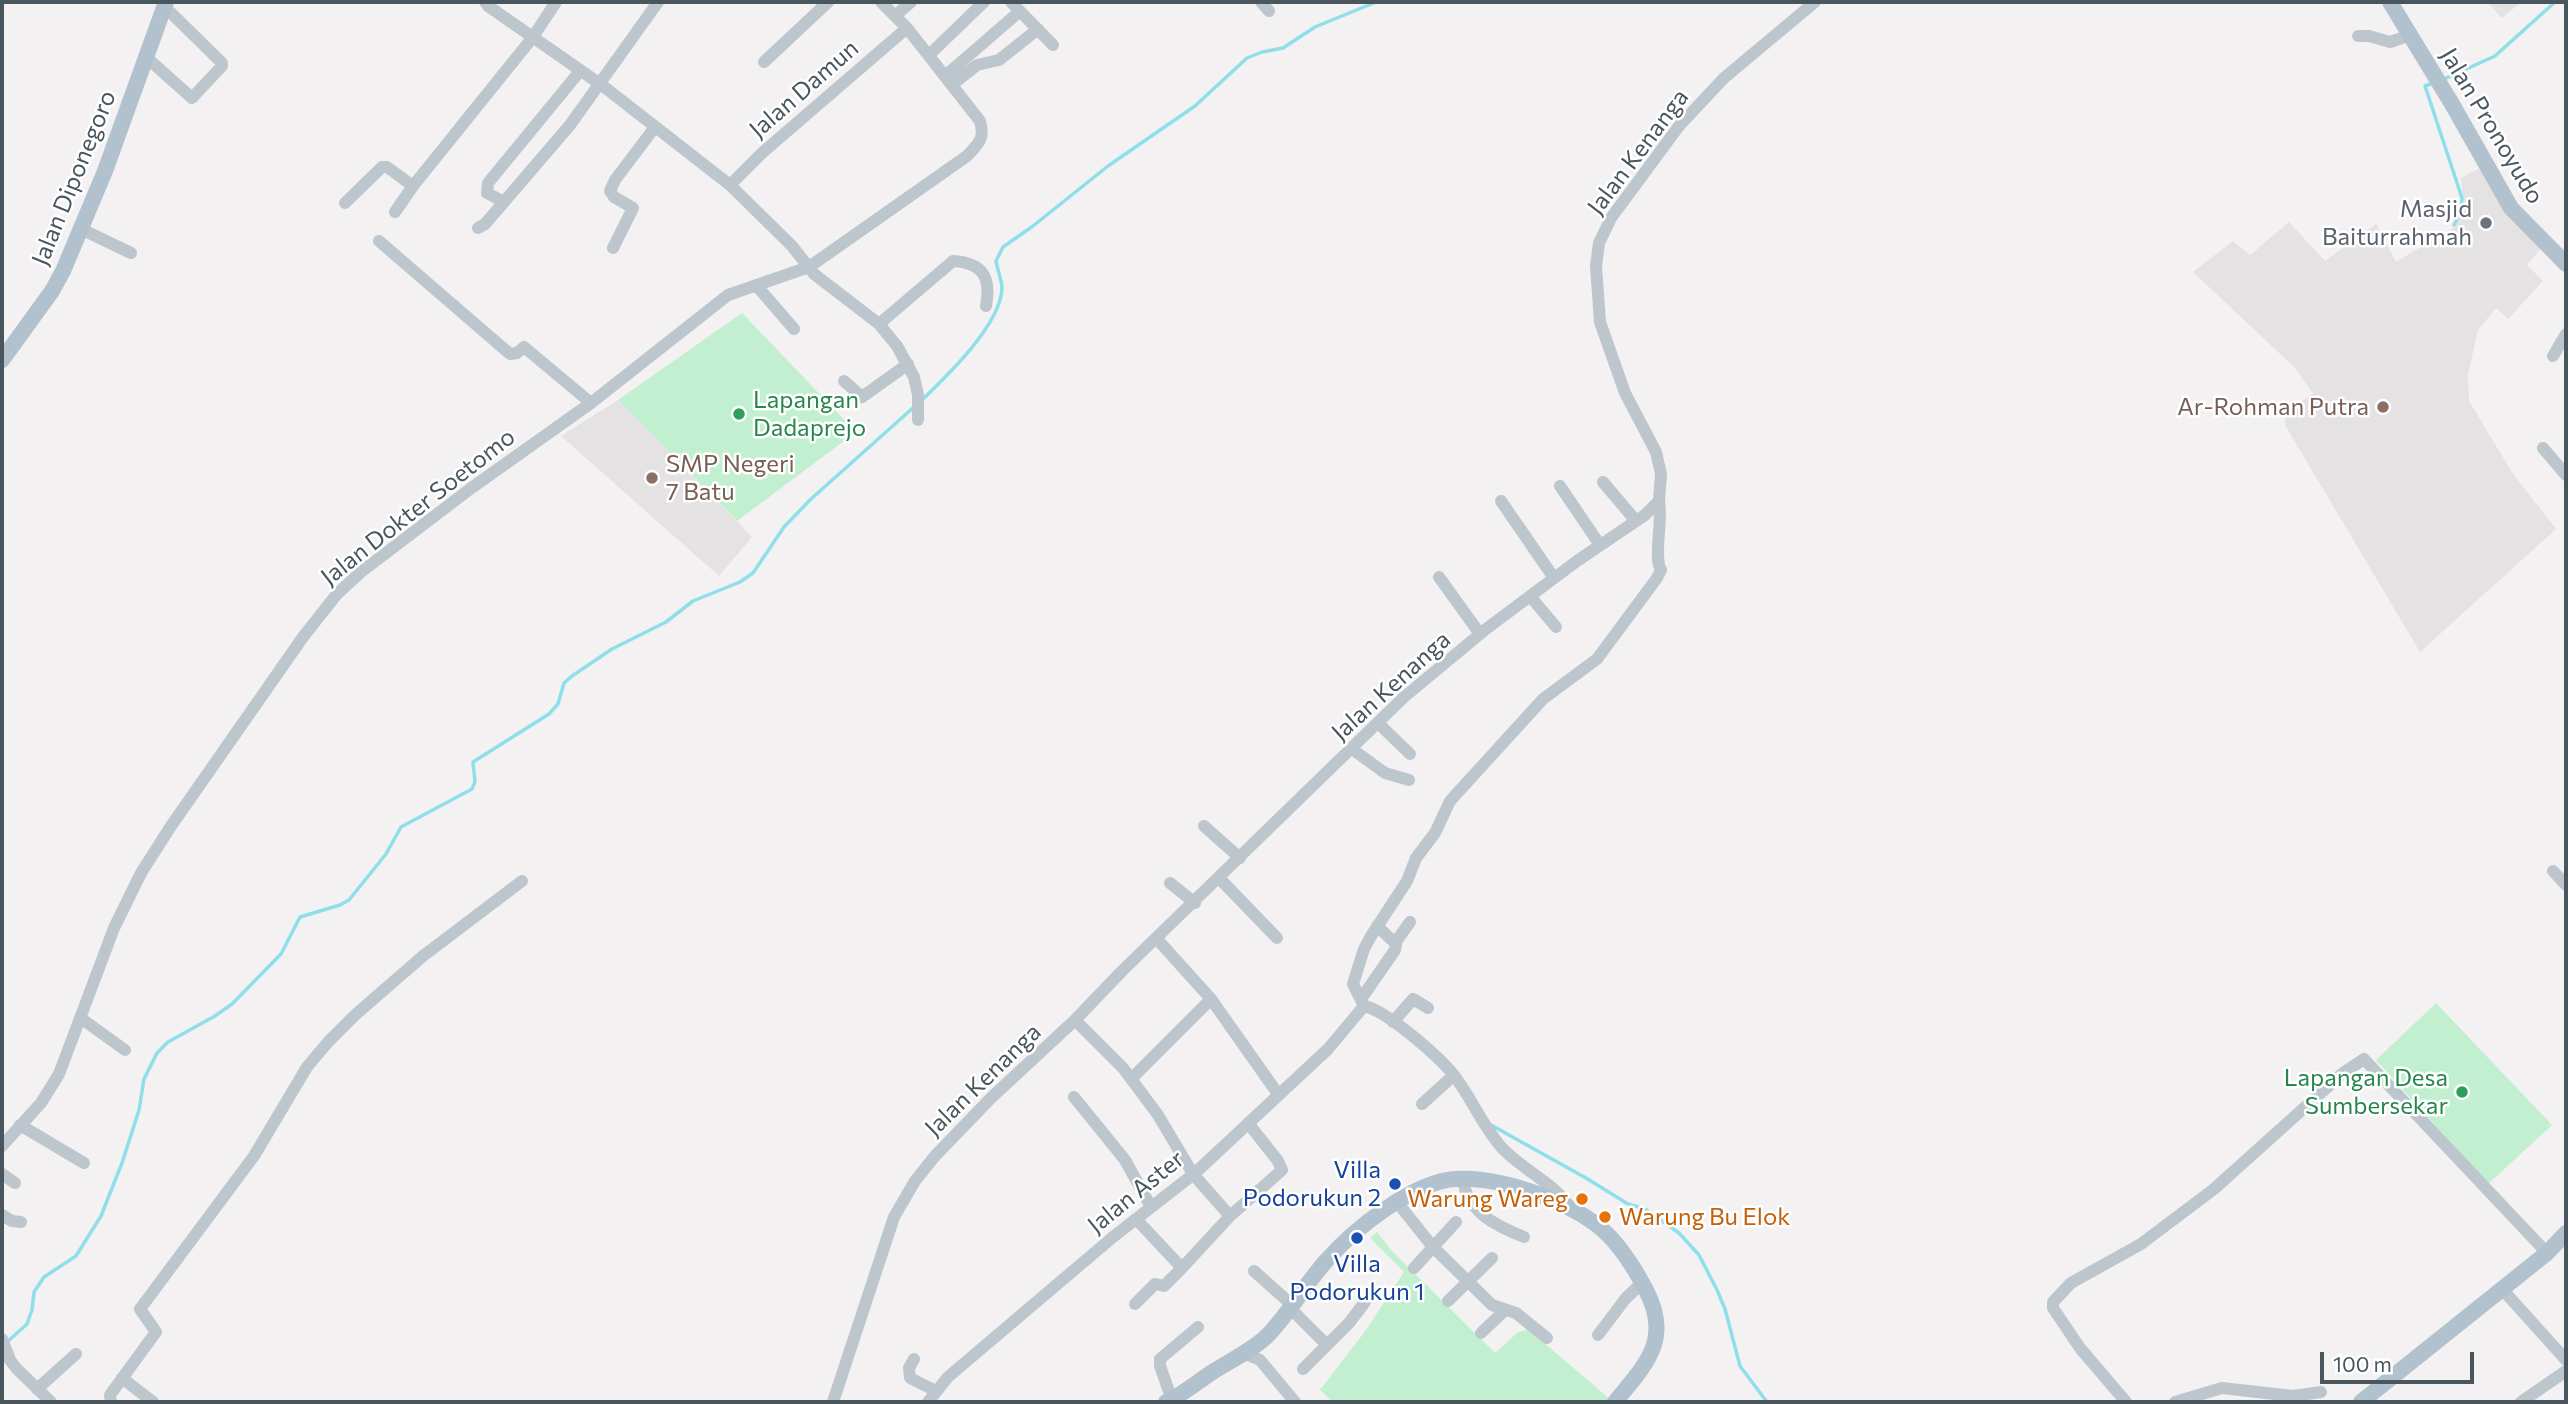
<!DOCTYPE html>
<html>
<head>
<meta charset="utf-8">
<style>
  body { margin:0 }
  #map { position:relative; width:2568px; height:1404px; overflow:hidden; background:#f3f1f1; font-family:Commissioner,sans-serif }
  canvas { display:block }
  .frame { position:absolute; inset:0; border:4px solid #49565e; pointer-events:none }
  .scale { position:absolute; left:2320px; top:1352px; width:154px; height:32px; box-sizing:border-box; border:4px solid #49565e; border-top:0; padding-left:9px; font-size:21px; line-height:24px; white-space:nowrap; color:#49565e; -webkit-text-stroke:5px #fff; paint-order:stroke }
</style>
</head>
<body>
<div id="map">
<canvas width="2568" height="1404"></canvas>
<div class="frame"></div>
<div class="scale">100 m</div>
</div>
<script>
const ctx = document.querySelector('canvas').getContext('2d');
ctx.lineJoin = 'round';
function paint(path, color) {
  ctx.fillStyle = color;
  ctx.fill(path, 'evenodd');
}
function trace(path, color, width, dash) {
  ctx.strokeStyle = color;
  ctx.lineWidth = width;
  ctx.lineCap = dash ? 'butt' : 'round';
  ctx.setLineDash(dash || []);
  ctx.stroke(path);
}
function label(font, color, halo, rows, align = 'center') {
  ctx.font = font + ' Commissioner,sans-serif';
  ctx.lineWidth = 5;
  ctx.setLineDash([]);
  ctx.textBaseline = 'middle';
  ctx.strokeStyle = halo;
  ctx.fillStyle = color;
  for (const [text, x, y, turn = 0] of rows) {
    ctx.save();
    ctx.translate(x, y);
    ctx.rotate((+turn || 0) * Math.PI / 180);
    ctx.textAlign = isNaN(turn) ? turn : align;
    if (halo) ctx.strokeText(text, 0, 0);
    ctx.fillText(text, 0, 0);
    ctx.restore();
  }
}
paint(new Path2D(`
  M2488,2H2522L2501,18Z
  M2482,167L2542,247L2527,265L2543,281L2508,319L2496,308L2478,330L2468,374L2469,401L2513,474L2556,529L2420,652L2285,425L2286,413L2313,393L2294,367L2193,272L2233,241L2250,255L2289,222L2325,261L2376,224L2396,262L2453,228L2464,210L2461,178Z
  M618,400L752,537L719,576L561,436Z`), '#e4e2e3');
paint(new Path2D(`
  M742,313L856,432L737,521L618,400Z
  M2436,1003L2552,1125L2488,1184L2376,1060Z
  M1377,1232L1392,1251L1495,1353L1517,1333L1528,1329L1611,1400L1609,1402H1333L1320,1390L1366,1330L1404,1272L1370,1238Z`), '#c1efcf');
trace(new Path2D(`
  M2444,79L2495,56L2555,2
  M2433,83L2425,86L2462,198L2461,212L2454,225
  M922,400C948,375 1001,324 1002,288C1002,280 997,269 996,261L1003,247L1033,226L1108,166L1195,106L1247,58L1262,52L1283,48L1315,27L1376,2
  M1491,1125L1586,1178L1628,1204L1645,1209L1679,1233L1699,1255L1717,1290L1725,1309L1740,1366L1767,1402
  M6,1343L27,1324L32,1310L34,1292L44,1277L76,1256L101,1216L122,1163L139,1110L144,1079L157,1053L168,1042L215,1016L232,1004L281,954L300,917L340,905L349,900L386,854L401,827L472,789L475,782L473,762L549,714L558,704L564,683L572,676L612,649L666,622L693,601L740,582L753,573L784,527L811,499L914,407`), '#8fdfeb', 3.5);
trace(new Path2D(`
  M485,2L488,6L603,86L730,185L792,246L814,274L879,324L897,346L914,377L918,395V420
  M1011,2L1053,45
  M1261,2L1269,11
  M896,15L911,2
  M2358,36H2369L2390,42L2411,35
  M929,55L984,2
  M146,57L192,98L222,66V63L164,6
  M764,62L828,2
  M945,76L1019,12
  M953,84L977,65L999,60L1038,29
  M730,185L762,153L907,28
  M504,202L487,193L488,183L580,71
  M345,203L382,167H387L413,186L533,37L556,2
  M395,212L413,186
  M478,228L485,224L570,125L658,2
  M81,229L131,253
  M379,241L510,354L517,353L524,347L591,403
  M613,248L633,208L614,197L610,191L615,180L655,127
  M756,285L794,329
  M879,324L953,261C984,263 991,278 986,306
  M2553,356L2566,334
  M844,381L862,397L908,364
  M2543,448L2566,475
  M1603,482L1636,521
  M1560,486L1600,545
  M1501,501L1554,578
  M1439,577L1480,634
  M1530,596L1556,627
  M1378,723L1410,754
  M1352,749L1385,773L1409,780
  M1204,826L1240,858
  M2553,871L2566,885
  M1219,878L1277,938
  M1170,883L1195,903
  M1157,939L1211,999L1278,1094
  M1395,943L1410,922
  M1361,999L1395,950L1396,944L1377,926
  M1364,1006L1353,984L1364,949L1371,936L1407,881L1416,858L1435,833L1450,801L1543,699L1597,659L1657,578L1661,570C1653,557 1663,522 1659,501
  M1364,1006C1386,1010 1438,1056 1453,1074C1472,1098 1483,1128 1504,1150C1524,1170 1553,1183 1569,1206
  M82,1019L125,1050
  M1075,1020L1123,1068L1158,1115L1193,1174L1230,1216L1182,1268L1136,1219
  M1393,1022L1413,999L1428,1008
  M1131,1079L1211,999
  M1074,1097L1125,1160L1151,1207
  M1422,1104L1454,1075
  M20,1125L84,1163
  M2,1146L41,1103L59,1074L114,928L141,873L171,826L303,637L337,594L361,572L470,489L591,403L728,295L809,267L967,156C979,143 985,139 980,121L907,28L881,2
  M2,1174L15,1183
  M1463,1179C1467,1212 1496,1226 1524,1237
  M1397,1202L1433,1247L1492,1305L1516,1313L1547,1338
  M2,1215L12,1221L21,1222
  M1230,1216L1282,1170L1278,1161L1248,1123
  M1414,1268L1456,1222
  M1254,1271L1292,1305
  M2502,1289L2566,1360
  M1448,1301L1492,1258
  M1135,1304L1155,1284L1164,1286L1182,1268
  M1290,1308L1327,1345
  M1481,1333L1504,1311
  M1598,1335L1626,1298L1642,1283
  M2,1339L10,1360L16,1368L51,1402
  M1243,1353L1260,1360L1295,1402
  M914,1359L909,1368L910,1378L936,1391
  M1303,1369L1349,1323L1365,1302
  M122,1378L153,1402
  M37,1389L76,1354
  M1172,1400L1160,1366V1359L1198,1327
  M111,1402L110,1395L156,1332L140,1309L254,1156L307,1067L328,1042L355,1015L423,956L522,881
  M833,1402L894,1217L915,1181L935,1156L991,1098L1075,1020L1122,971L1403,698L1486,629L1577,561L1645,515L1659,501L1661,474L1656,452L1625,393L1600,322L1596,266L1599,243L1611,218L1679,126L1724,78L1815,2
  M928,1402L948,1377L1113,1237L1195,1173L1328,1049L1364,1006
  M2126,1402L2080,1348L2053,1308V1302L2071,1283L2141,1244L2214,1189L2343,1073L2364,1059L2547,1253
  M2175,1402L2222,1388L2293,1396L2321,1392
  M2521,1402L2566,1371`), '#bdc6cd', 12);
trace(new Path2D(`
  M2390,2L2452,104L2511,208L2566,264
  M2,360L52,291L63,271L105,171L166,2
  M1166,1402C1182,1395 1196,1383 1211,1373C1229,1361 1252,1351 1268,1335C1290,1312 1306,1283 1327,1260C1354,1229 1413,1182 1455,1179C1483,1177 1513,1185 1538,1194C1595,1216 1617,1235 1646,1290C1672,1340 1646,1364 1615,1402
  M2361,1402L2547,1253L2566,1233`), '#b1c2ce', 16);
for (const [x, y, r, color] of [
  [2486,223,7,"#6b7280"],
  [2383,407,7,"#8d6e63"],
  [739,414,7,"#2e9e5b"],
  [652,478,7,"#8d6e63"],
  [2462,1092,7,"#2e9e5b"],
  [1395,1184,7,"#1a4fb4"],
  [1582,1199,7,"#e8710a"],
  [1605,1217,7,"#e8710a"],
  [1357,1238,7,"#1a4fb4"]
]) {
  const dot = new Path2D();
  dot.arc(x, y, r, 0, 2 * Math.PI);
  ctx.fillStyle = color;
  ctx.fill(dot);
  trace(dot, '#fff', 2.5);
}
label('24px', '#49565e', '#fff', [
  ["Jalan Damun",804,89,-41],
  ["Jalan Pronoyudo",2492,126,59],
  ["Jalan Kenanga",1638,152,-53],
  ["Jalan Diponegoro",74,178,-68],
  ["Jalan Dokter Soetomo",418,507,-38],
  ["Jalan Kenanga",1391,686,-42],
  ["Jalan Kenanga",983,1080,-44],
  ["Jalan Aster",1136,1192,-39]
]);
label('24px', '#5b616d', '#fff', [
  ["Masjid",2472,209],
  ["Baiturrahmah",2472,237]
], 'right');
label('24px', '#27864d', '#fff', [
  ["Lapangan",753,400],
  ["Dadaprejo",753,428],
  ["Lapangan Desa",2448,1078,"right"],
  ["Sumbersekar",2448,1106,"right"]
], 'left');
label('24px', '#785e54', '#fff', [
  ["Ar-Rohman Putra",2369,407],
  ["SMP Negeri",666,464,"left"],
  ["7 Batu",666,492,"left"]
], 'right');
label('24px', '#164399', '#fff', [
  ["Villa",1381,1170],
  ["Podorukun 2",1381,1198],
  ["Villa",1357,1264,"center"],
  ["Podorukun 1",1357,1292,"center"]
], 'right');
label('24px', '#c56008', '#fff', [
  ["Warung Wareg",1568,1199],
  ["Warung Bu Elok",1619,1217,"left"]
], 'right');
</script>
</body>
</html>
